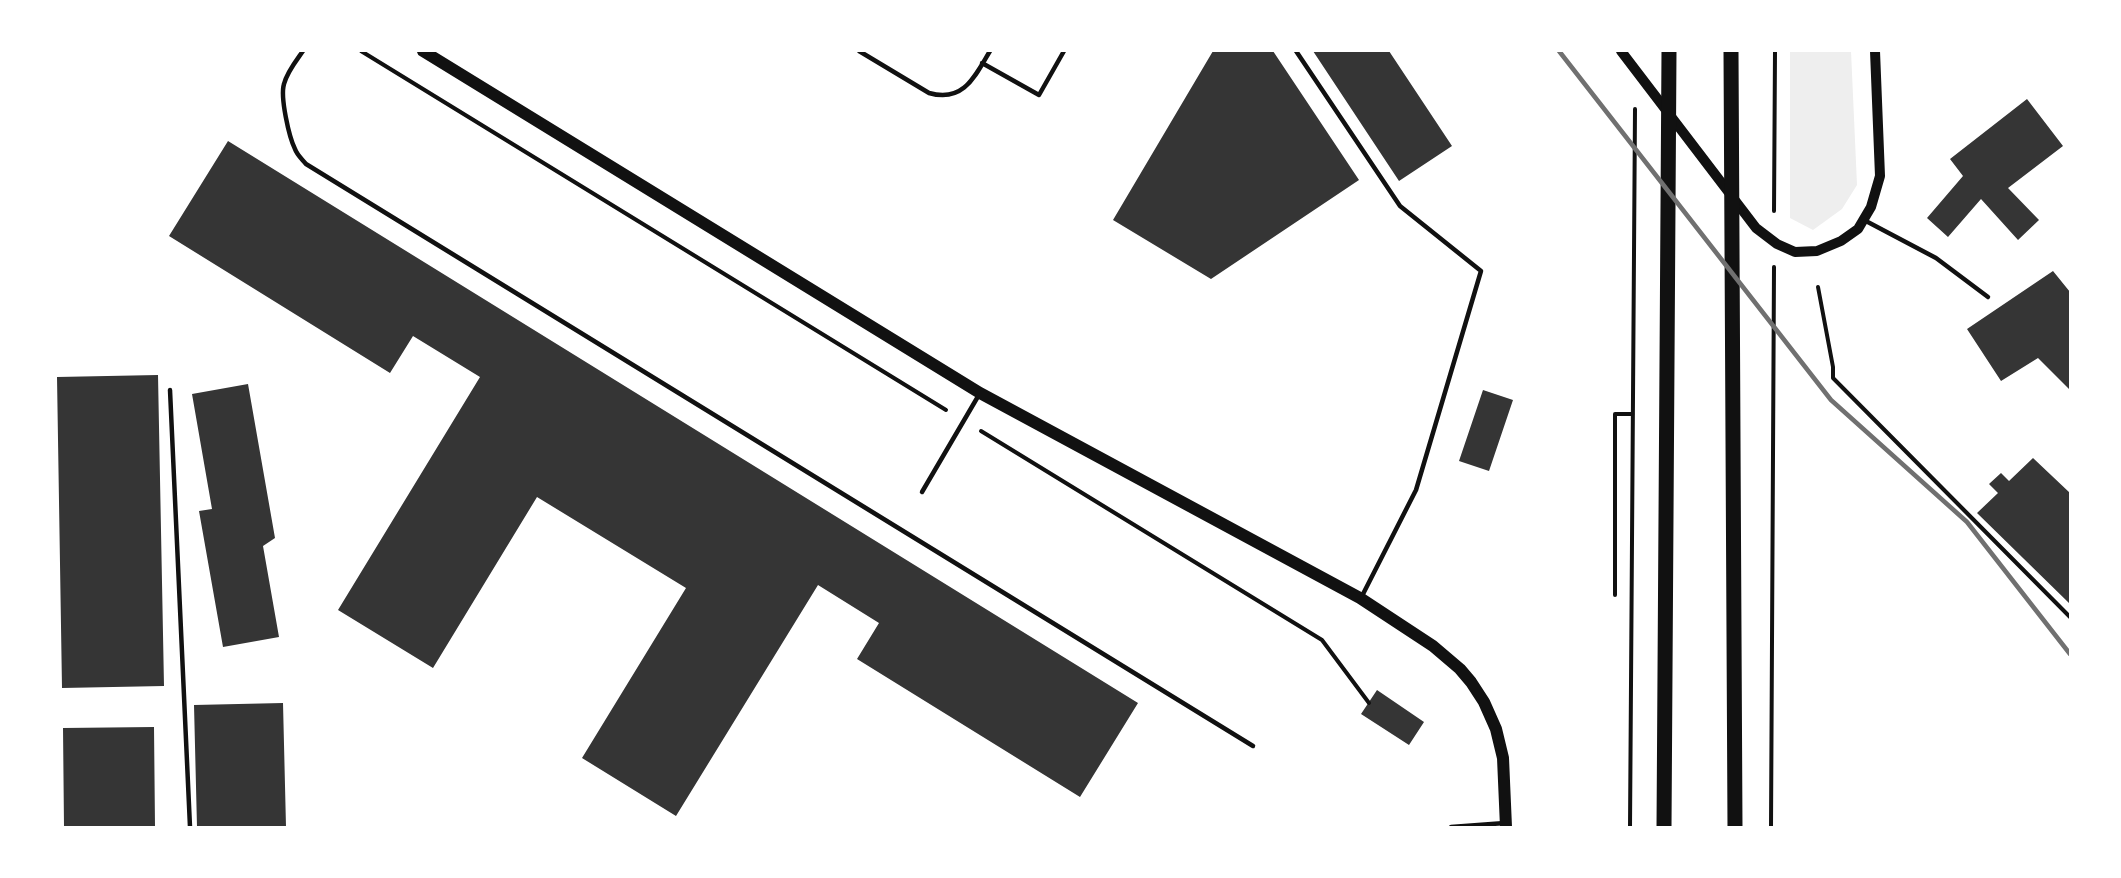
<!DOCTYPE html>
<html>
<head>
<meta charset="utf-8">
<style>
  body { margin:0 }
  #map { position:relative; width:2121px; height:878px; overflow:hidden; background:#fff; font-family:"Sofia Sans Condensed",sans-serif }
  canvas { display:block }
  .frame { position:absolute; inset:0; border:52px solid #fff; pointer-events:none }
</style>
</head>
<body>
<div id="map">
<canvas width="2121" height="878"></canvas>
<div class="frame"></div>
</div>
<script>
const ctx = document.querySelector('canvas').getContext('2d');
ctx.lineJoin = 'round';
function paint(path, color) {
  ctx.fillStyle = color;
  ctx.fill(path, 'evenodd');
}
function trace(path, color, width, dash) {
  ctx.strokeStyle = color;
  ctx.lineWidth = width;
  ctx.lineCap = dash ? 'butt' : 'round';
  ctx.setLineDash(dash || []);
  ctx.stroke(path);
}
paint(new Path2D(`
  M1790,51H1851L1857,185L1842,209L1813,230L1790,218Z`), '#eee');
paint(new Path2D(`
  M1213,51H1273L1359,180L1211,279L1113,220Z
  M1313,51H1389L1452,146L1399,181Z
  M2027,99L2063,146L2008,188L2039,220L2018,240L1981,199L1948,237L1927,218L1963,176L1950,159Z
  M228,141L1138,703L1080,797L857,659L879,623L818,585L676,816L582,758L686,588L537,497L433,668L338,610L480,377L413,336L390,373L169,236Z
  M2053,271L2070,292V390L2038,358L2001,381L1967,329Z
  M158,375L164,686L62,688L57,377Z
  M248,384L275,538L263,546L279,637L223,647L199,511L212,509L192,394Z
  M1483,390L1513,400L1489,471L1459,461Z
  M2033,458L2070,493V604L1977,513L1998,493L1989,484L2001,473L2009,481Z
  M1377,690L1424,722L1409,745L1361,714Z
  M283,703L286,827H197L194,705Z
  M154,727L155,827H64L63,728Z`), '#353535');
trace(new Path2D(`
  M361,51L946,410
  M1774,211L1775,51
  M1818,287L1833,367V378L2070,617
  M981,431L1322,640L1369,703
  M1615,595V414H1633
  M1630,827L1635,109
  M1771,827L1774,267`), '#111', 4);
trace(new Path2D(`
  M303,51C296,61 287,72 284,84C280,97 289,137 295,149C297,155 302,159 306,164L1253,746
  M859,51L929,93C964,103 975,76 990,51
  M1296,51L1400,206L1481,271L1416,490L1362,596
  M982,63L1039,95L1064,51
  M1864,220L1936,258L1988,297
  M170,390L190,827
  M922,492L980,393
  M1451,827L1505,823`), '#111', 4.5);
trace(new Path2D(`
  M1621,51L1756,228L1777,244L1795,252L1817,251L1841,241L1858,229L1871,207L1880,176L1875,51`), '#111', 10);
trace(new Path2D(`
  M423,51L980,393L1360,598L1433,646L1460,669L1471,682L1484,702L1496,729L1503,758L1506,827`), '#111', 12);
trace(new Path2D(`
  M1731,51L1735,827
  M1664,827L1669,51`), '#111', 15);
trace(new Path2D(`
  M1559,51L1831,400L1967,522L2070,654`), '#707070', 4.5);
</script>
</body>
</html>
